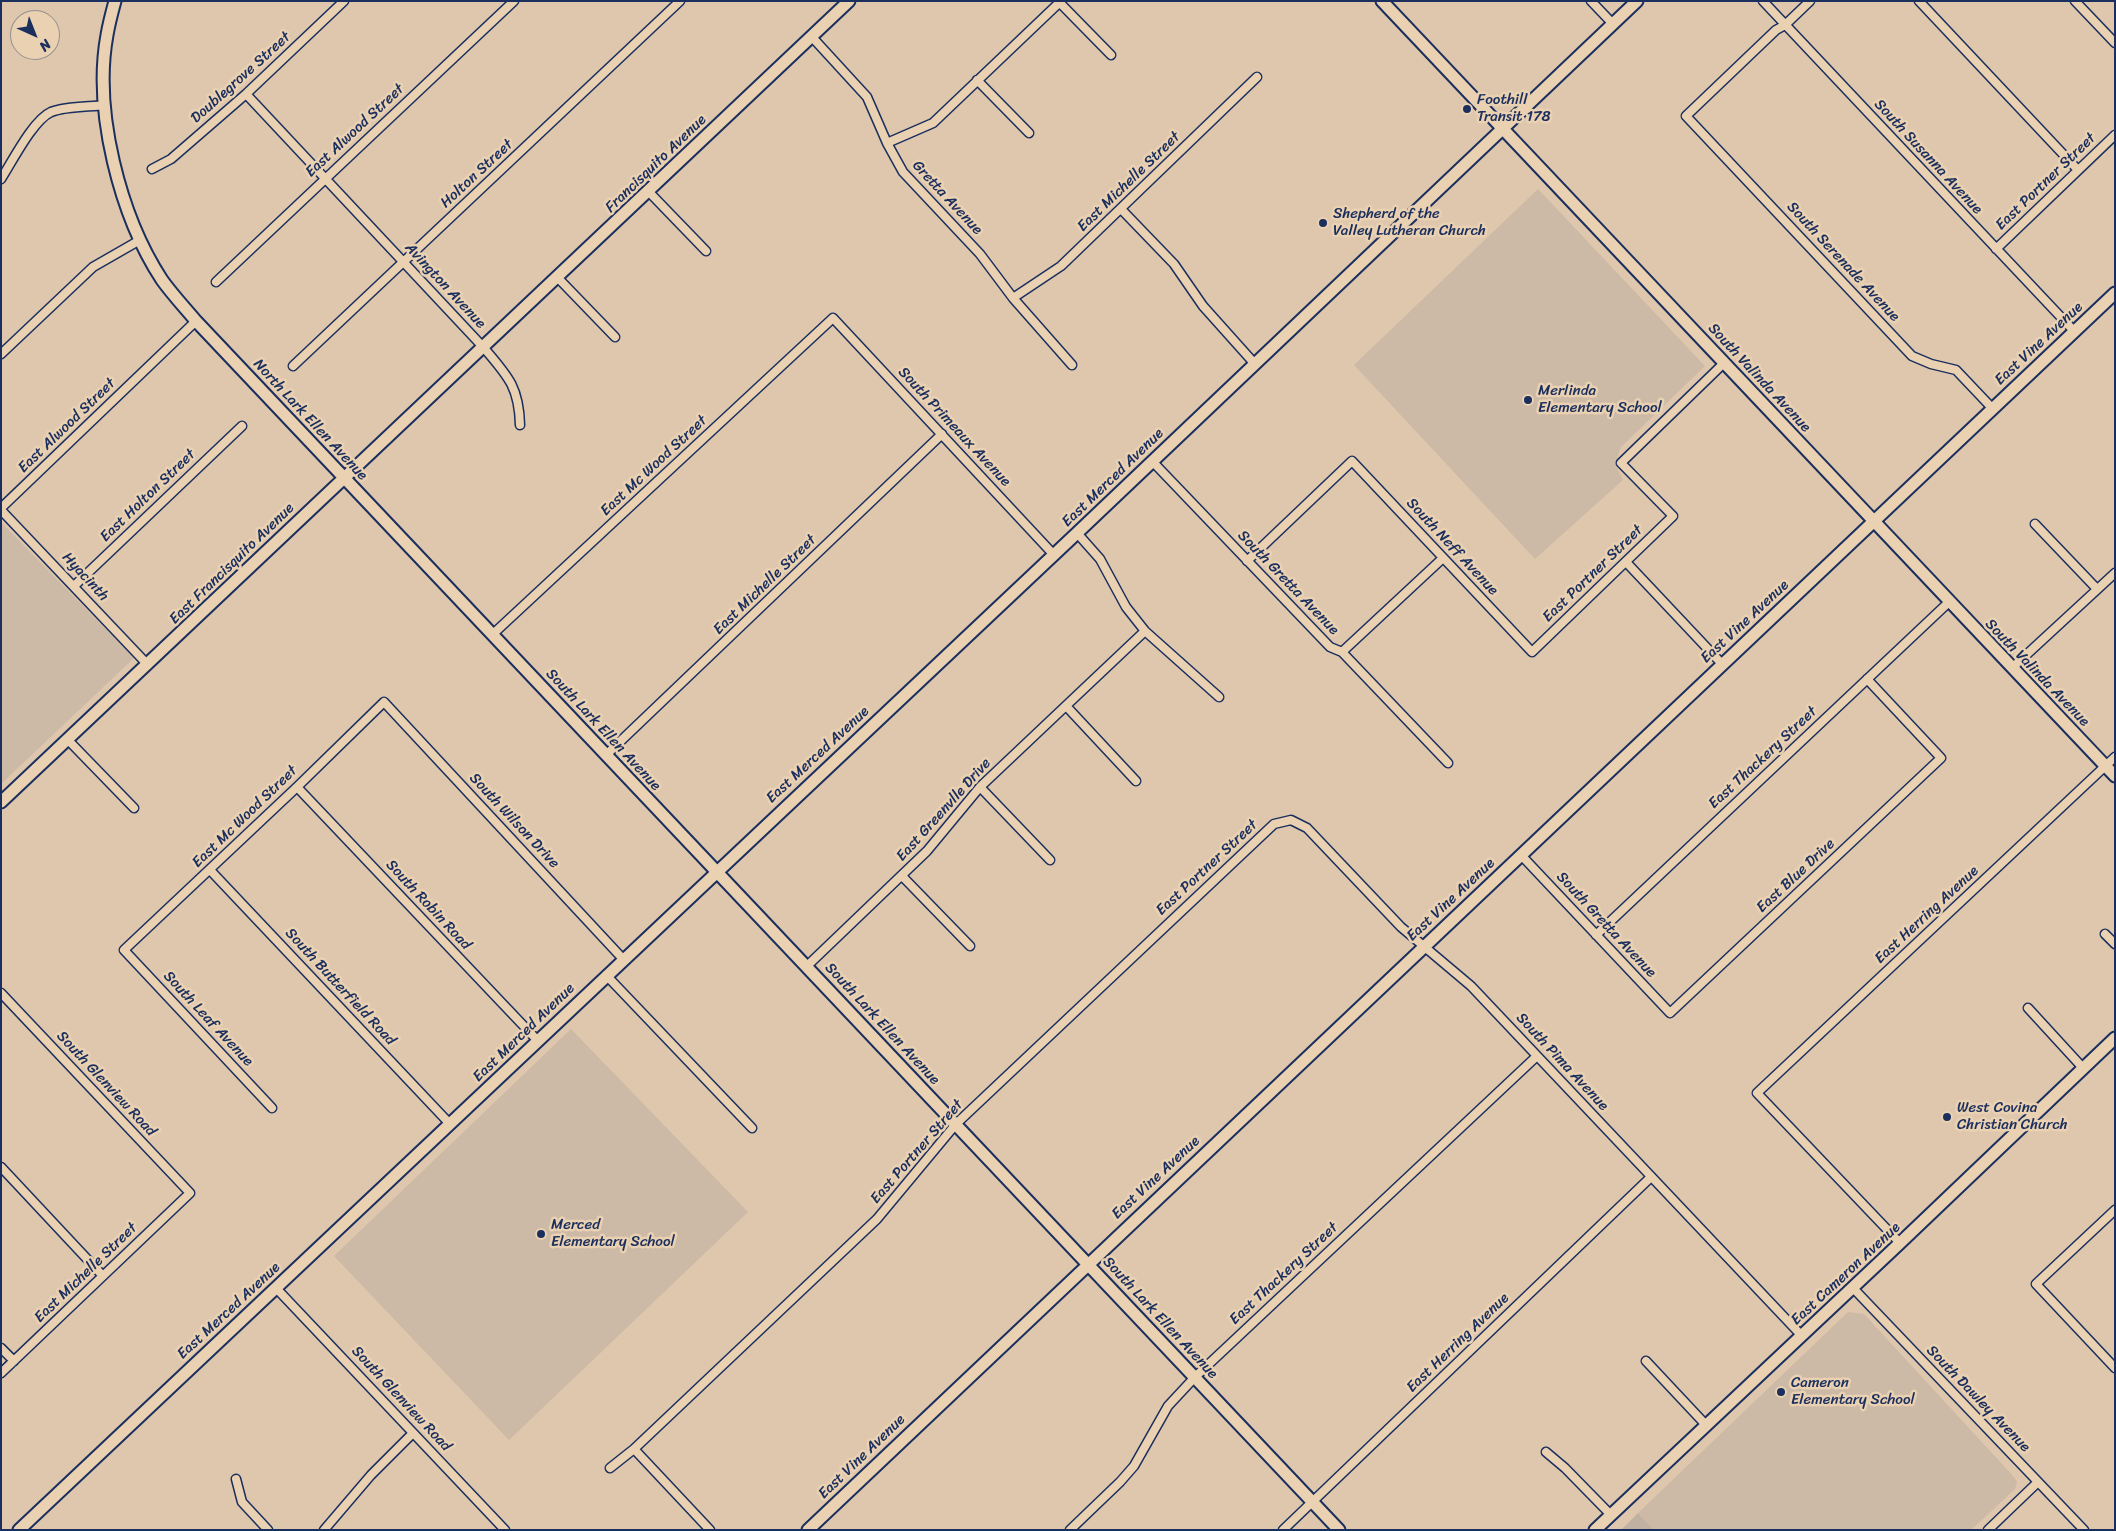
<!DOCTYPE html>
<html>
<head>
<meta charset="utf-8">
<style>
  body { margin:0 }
  #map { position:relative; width:2116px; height:1531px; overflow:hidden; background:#dec7ad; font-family:Sriracha,sans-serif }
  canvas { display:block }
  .frame { position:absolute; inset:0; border:2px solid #1b2f5e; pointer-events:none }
  .north { position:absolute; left:10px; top:10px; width:50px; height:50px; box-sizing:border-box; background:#ead1b2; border:1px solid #979090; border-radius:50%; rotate:136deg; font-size:14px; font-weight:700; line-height:20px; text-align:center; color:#1b2f5e }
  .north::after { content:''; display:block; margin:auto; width:18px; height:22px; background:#1b2f5e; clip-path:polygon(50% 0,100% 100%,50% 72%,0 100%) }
</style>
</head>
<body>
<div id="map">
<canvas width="2116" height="1531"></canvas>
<div class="frame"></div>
<div class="north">N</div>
</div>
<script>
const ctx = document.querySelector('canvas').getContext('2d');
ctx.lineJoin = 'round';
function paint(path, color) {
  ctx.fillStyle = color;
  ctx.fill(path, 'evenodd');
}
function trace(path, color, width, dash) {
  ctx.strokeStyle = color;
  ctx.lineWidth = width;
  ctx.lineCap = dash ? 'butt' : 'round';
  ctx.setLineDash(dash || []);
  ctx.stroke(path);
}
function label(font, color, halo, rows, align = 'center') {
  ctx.font = font + ' Sriracha,sans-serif';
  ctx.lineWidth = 5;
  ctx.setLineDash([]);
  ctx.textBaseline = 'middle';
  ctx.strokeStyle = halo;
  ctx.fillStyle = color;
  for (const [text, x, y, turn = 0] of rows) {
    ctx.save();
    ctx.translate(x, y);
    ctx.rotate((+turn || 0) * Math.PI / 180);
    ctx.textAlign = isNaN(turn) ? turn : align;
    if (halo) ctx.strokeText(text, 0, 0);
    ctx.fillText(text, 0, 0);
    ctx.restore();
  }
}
paint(new Path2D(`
  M1538,189L1705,366L1621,447L1617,458L1616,466L1623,480L1535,559L1354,365Z
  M1,522L134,658L1,784Z
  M571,1029L748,1212L509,1440L334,1256Z
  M1848,1312L1864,1314L2014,1477L2017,1482L2015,1489L1971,1530H1654L1638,1513Z`), '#ccb9a6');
paint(new Path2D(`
  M1638,1513L1654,1530H1621Z`), '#c1b1a2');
const street = new Path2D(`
  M1591,1L1613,24
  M1763,1L2074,331
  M1810,1L1785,25L1776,30L1686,116L1912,356L1931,364L1956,370L1993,409
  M1919,1L2078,170
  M2075,1L2115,43
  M1059,2L1111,55
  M812,37L867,97L887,143L903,172L980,254L1013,298L1072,365
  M977,80L1029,133
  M246,94L484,348C508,376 519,387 520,425
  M887,143L933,123L1061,1
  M152,169L171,159L246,94L344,1
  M1,179C12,162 33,120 51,112C67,106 89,107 105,105
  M649,192L706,251
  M1121,209L1174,264L1203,306L1254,363
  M1996,249L2115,135
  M558,278L615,337
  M216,282L514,1
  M1013,298L1061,266L1257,77
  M1,354L93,267L140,240
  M293,366L680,1
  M1152,461L1330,647L1342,652L1448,763
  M1,508L196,321
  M1,510L148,665
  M2035,524L2097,589
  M1077,533L1100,559L1126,607L1145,631L1219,697
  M1247,561L1352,461L1532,652L1673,516L1621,463L1724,363
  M1626,562L1723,665
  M74,586L242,426
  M493,634L833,318L1054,555
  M1342,652L1443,558
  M2012,668L2115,573
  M1067,707L1136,781
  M68,740L134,808
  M606,755L942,434
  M297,787L538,1041
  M980,787L1050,860
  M1521,855L1670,1013L1941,758L1867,679
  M210,870L450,1124
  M902,876L970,946
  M2105,934L2115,944
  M1596,935L1949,602
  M807,966L927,851L980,787L1145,631
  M606,975L752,1128
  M1,993L190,1193L1,1373
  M2028,1008L2083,1068
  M272,1108L124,950L297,787L384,702L623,959
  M1,1167L103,1276
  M2115,1210L2036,1284L2115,1368
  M1900,1243L1757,1093L2115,757
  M276,1288L505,1530
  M1853,1288L2084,1530
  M1,1348L14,1361
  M1646,1361L1706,1425
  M634,1449L710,1530
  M1546,1452L1565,1468L1611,1515
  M610,1468L634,1449L877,1219L956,1124L1274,824L1291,820L1307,828L1401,927L1471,986L1802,1336
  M236,1479L242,1502L268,1530
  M324,1530L371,1475L413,1433
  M1070,1530L1120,1482L1134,1466L1168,1406L1195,1377L1537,1056
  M1283,1530L1651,1177
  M1988,1530L2038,1482`);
const secondary = new Path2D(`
  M115,1C112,12 109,23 107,35C93,111 120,216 162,280C172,294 185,308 196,321L1339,1530
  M1382,1L2115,776
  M1,802L849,1
  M19,1530L1077,533L1637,1
  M808,1530L2115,293
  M1595,1530L1900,1243L2115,1038`);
trace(street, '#1b2f5e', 11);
trace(secondary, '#1b2f5e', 15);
trace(street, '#ead1b2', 8);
trace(secondary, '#ead1b2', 11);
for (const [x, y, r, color] of [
  [1467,109,5,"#1b2f5e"],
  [1323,223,5,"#1b2f5e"],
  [1528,400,5,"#1b2f5e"],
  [1947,1117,5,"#1b2f5e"],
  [541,1234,5,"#1b2f5e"],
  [1781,1392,5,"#1b2f5e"]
]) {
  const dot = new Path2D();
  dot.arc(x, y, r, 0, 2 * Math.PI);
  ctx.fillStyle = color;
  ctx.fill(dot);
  trace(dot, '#ead1b2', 2);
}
label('15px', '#1b2f5e', '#ead1b2', [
  ["Doublegrove Street",241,78,-42],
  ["East Alwood Street",355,131,-43],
  ["South Susanna Avenue",1928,157,47],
  ["Francisquito Avenue",656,164,-44],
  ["Holton Street",477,174,-43],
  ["East Michelle Street",1129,182,-44],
  ["East Portner Street",2046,182,-44],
  ["Gretta Avenue",947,198,47],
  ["South Serenade Avenue",1843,262,47],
  ["Avington Avenue",445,286,47],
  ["East Vine Avenue",2039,344,-43],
  ["South Valinda Avenue",1759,378,47],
  ["North Lark Ellen Avenue",310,420,47],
  ["East Alwood Street",67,426,-44],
  ["South Primeaux Avenue",954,427,47],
  ["East Mc Wood Street",654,466,-43],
  ["East Merced Avenue",1113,478,-44],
  ["East Holton Street",148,496,-44],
  ["South Neff Avenue",1452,547,47],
  ["East Francisquito Avenue",232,564,-44],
  ["East Portner Street",1593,574,-44],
  ["Hyacinth",85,577,47],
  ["South Gretta Avenue",1288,583,46],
  ["East Michelle Street",765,585,-44],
  ["East Vine Avenue",1745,622,-43],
  ["South Valinda Avenue",2037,673,46],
  ["South Lark Ellen Avenue",603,730,47],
  ["East Merced Avenue",818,755,-43],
  ["East Thackery Street",1763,758,-43],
  ["East Greenvlle Drive",944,810,-48],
  ["East Mc Wood Street",245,817,-44],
  ["South Wilson Drive",514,821,47],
  ["East Portner Street",1207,868,-43],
  ["East Blue Drive",1796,876,-43],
  ["East Vine Avenue",1451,900,-43],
  ["South Robin Road",428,905,47],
  ["East Herring Avenue",1927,915,-43],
  ["South Gretta Avenue",1606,925,47],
  ["South Butterfield Road",340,987,47],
  ["South Leaf Avenue",208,1019,47],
  ["South Lark Ellen Avenue",882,1024,47],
  ["East Merced Avenue",524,1033,-44],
  ["South Pima Avenue",1562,1062,47],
  ["South Glenview Road",106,1084,47],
  ["East Portner Street",917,1152,-49],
  ["East Vine Avenue",1156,1178,-43],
  ["East Michelle Street",86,1273,-44],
  ["East Thackery Street",1284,1274,-43],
  ["East Cameron Avenue",1846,1274,-43],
  ["East Merced Avenue",229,1311,-43],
  ["South Lark Ellen Avenue",1160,1318,47],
  ["East Herring Avenue",1458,1343,-44],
  ["South Glenview Road",401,1399,47],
  ["South Dawley Avenue",1978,1399,46],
  ["East Vine Avenue",862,1457,-44]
]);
label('15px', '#1b2f5e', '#ead1b2', [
  ["Foothill",1477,100],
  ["Transit 178",1477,117],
  ["Shepherd of the",1333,214],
  ["Valley Lutheran Church",1333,231],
  ["Merlinda",1538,391],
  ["Elementary School",1538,408],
  ["West Covina",1957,1108],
  ["Christian Church",1957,1125],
  ["Merced",551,1225],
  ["Elementary School",551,1242],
  ["Cameron",1791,1383],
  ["Elementary School",1791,1400]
], 'left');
</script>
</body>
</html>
